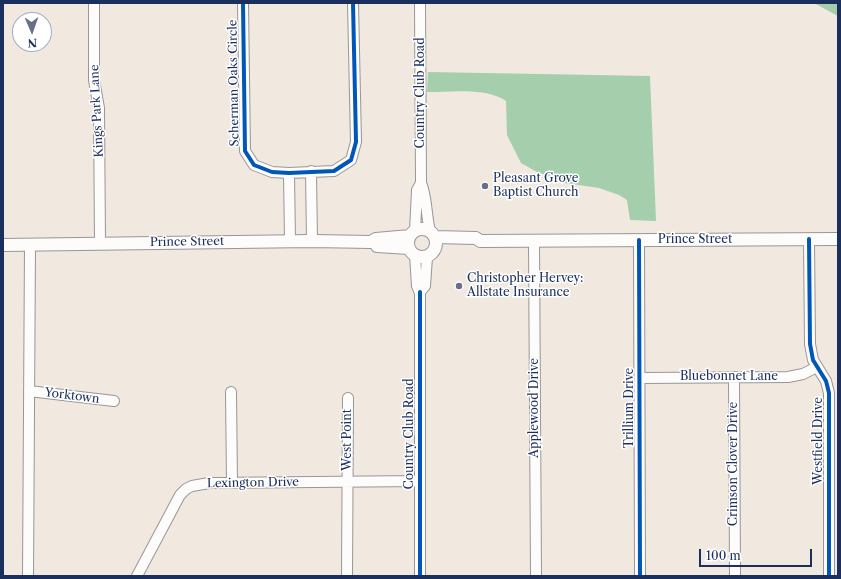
<!DOCTYPE html>
<html>
<head>
<meta charset="utf-8">
<style>
  body { margin:0 }
  #map { position:relative; width:841px; height:579px; overflow:hidden; background:#f1e9df; font-family:"Libre Caslon Text",serif }
  canvas { display:block }
  .frame { position:absolute; inset:0; border:4px solid #1b2f5e; pointer-events:none }
  .north { position:absolute; left:12px; top:12px; width:40px; height:40px; box-sizing:border-box; background:#fff; border:1px solid #a4acbf; border-radius:50%; rotate:178deg; font-size:11px; font-weight:700; line-height:16px; text-align:center; color:#1b2f5e }
  .north::after { content:''; display:block; margin:auto; width:14px; height:18px; background:#66708b; clip-path:polygon(50% 0,100% 100%,50% 72%,0 100%) }
  .scale { position:absolute; left:699px; top:549px; width:113px; height:18px; box-sizing:border-box; border:2px solid #1b2f5e; border-top:0; padding-left:5px; font-size:12px; line-height:14px; white-space:nowrap; color:#1b2f5e; -webkit-text-stroke:3px #fff; paint-order:stroke }
</style>
</head>
<body>
<div id="map">
<canvas width="841" height="579"></canvas>
<div class="frame"></div>
<div class="north">N</div>
<div class="scale">100 m</div>
</div>
<script>
const ctx = document.querySelector('canvas').getContext('2d');
ctx.lineJoin = 'round';
function paint(path, color) {
  ctx.fillStyle = color;
  ctx.fill(path, 'evenodd');
}
function trace(path, color, width, dash) {
  ctx.strokeStyle = color;
  ctx.lineWidth = width;
  ctx.lineCap = dash ? 'butt' : 'round';
  ctx.setLineDash(dash || []);
  ctx.stroke(path);
}
function label(font, color, halo, rows, align = 'center') {
  ctx.font = font + ' "Libre Caslon Text",serif';
  ctx.lineWidth = 3;
  ctx.setLineDash([]);
  ctx.textBaseline = 'middle';
  ctx.strokeStyle = halo;
  ctx.fillStyle = color;
  for (const [text, x, y, turn = 0] of rows) {
    ctx.save();
    ctx.translate(x, y);
    ctx.rotate((+turn || 0) * Math.PI / 180);
    ctx.textAlign = isNaN(turn) ? turn : align;
    if (halo) ctx.strokeText(text, 0, 0);
    ctx.fillText(text, 0, 0);
    ctx.restore();
  }
}
paint(new Path2D(`
  M814,3H838V16L836,15Z
  M428,72L650,76L656,221L630,220L627,200L619,195L599,188L565,183L537,172L521,163L507,135L506,101C487,87 451,92 427,92Z`), '#a5cead');
const minor = new Path2D(`
  M94,3V80L99,108L100,243
  M243,3L245,151L254,165L272,172L289,173L334,171L351,160L356,142L353,3
  M311,171L312,241
  M289,173L290,241
  M421,183C427,196 426,216 430,231
  M415,231L417,190L421,183L420,3
  M809,239L810,344L813,360L826,381L829,393V576
  M639,240L640,576
  M534,241L536,576
  M415,255L417,286L420,293V576
  M420,292L425,286L427,257
  M734,377L735,576
  M640,378L788,377L803,374L817,367
  M29,391L114,401
  M231,392L232,483
  M28,576L30,245
  M137,576L180,495L186,489L192,486L209,483L420,481
  M347,576L348,398`);
const major = new Path2D(`
  M408 243a14 14 0 1 1 28 0a14 14 0 1 1-28 0Z
  M435,237L476,238L480,241L838,239
  M3,245L312,241L371,242L376,239L410,236
  M377,246L409,248`);
trace(minor, '#979699', 12);
trace(major, '#979699', 14);
trace(minor, '#fdfcfa', 10);
trace(major, '#fdfcfa', 12);
trace(new Path2D(`
  M243,3L245,151L254,165L272,172L289,173L334,171L351,160L356,142L353,3
  M809,239L810,344L813,360L826,381L829,393V576
  M639,240L640,576
  M420,576V292`), '#0057b8', 4);
for (const [x, y, r, color] of [
  [485,186,4,"#66708b"],
  [459,286,4,"#66708b"]
]) {
  const dot = new Path2D();
  dot.arc(x, y, r, 0, 2 * Math.PI);
  ctx.fillStyle = color;
  ctx.fill(dot);
  trace(dot, '#fff', 1.5);
}
label('12px', '#1b2f5e', '#fff', [
  ["Scherman Oaks Circle",234,83,-91],
  ["Country Club Road",421,93,-90],
  ["Kings Park Lane",97,111,-93],
  ["Prince Street",695,240],
  ["Prince Street",187,242,-1],
  ["Bluebonnet Lane",729,377],
  ["Yorktown",72,396,7],
  ["Applewood Drive",535,408,-90],
  ["Trillium Drive",630,408,-90],
  ["Country Club Road",410,434,-90],
  ["West Point",348,440,-90],
  ["Westfield Drive",819,441,-90],
  ["Crimson Clover Drive",734,464,-90],
  ["Lexington Drive",253,483,-1]
]);
label('12px', '#1b2f5e', '#fff', [
  ["Pleasant Grove",493,179],
  ["Baptist Church",493,193],
  ["Christopher Hervey:",467,279],
  ["Allstate Insurance",467,293]
], 'left');
</script>
</body>
</html>
